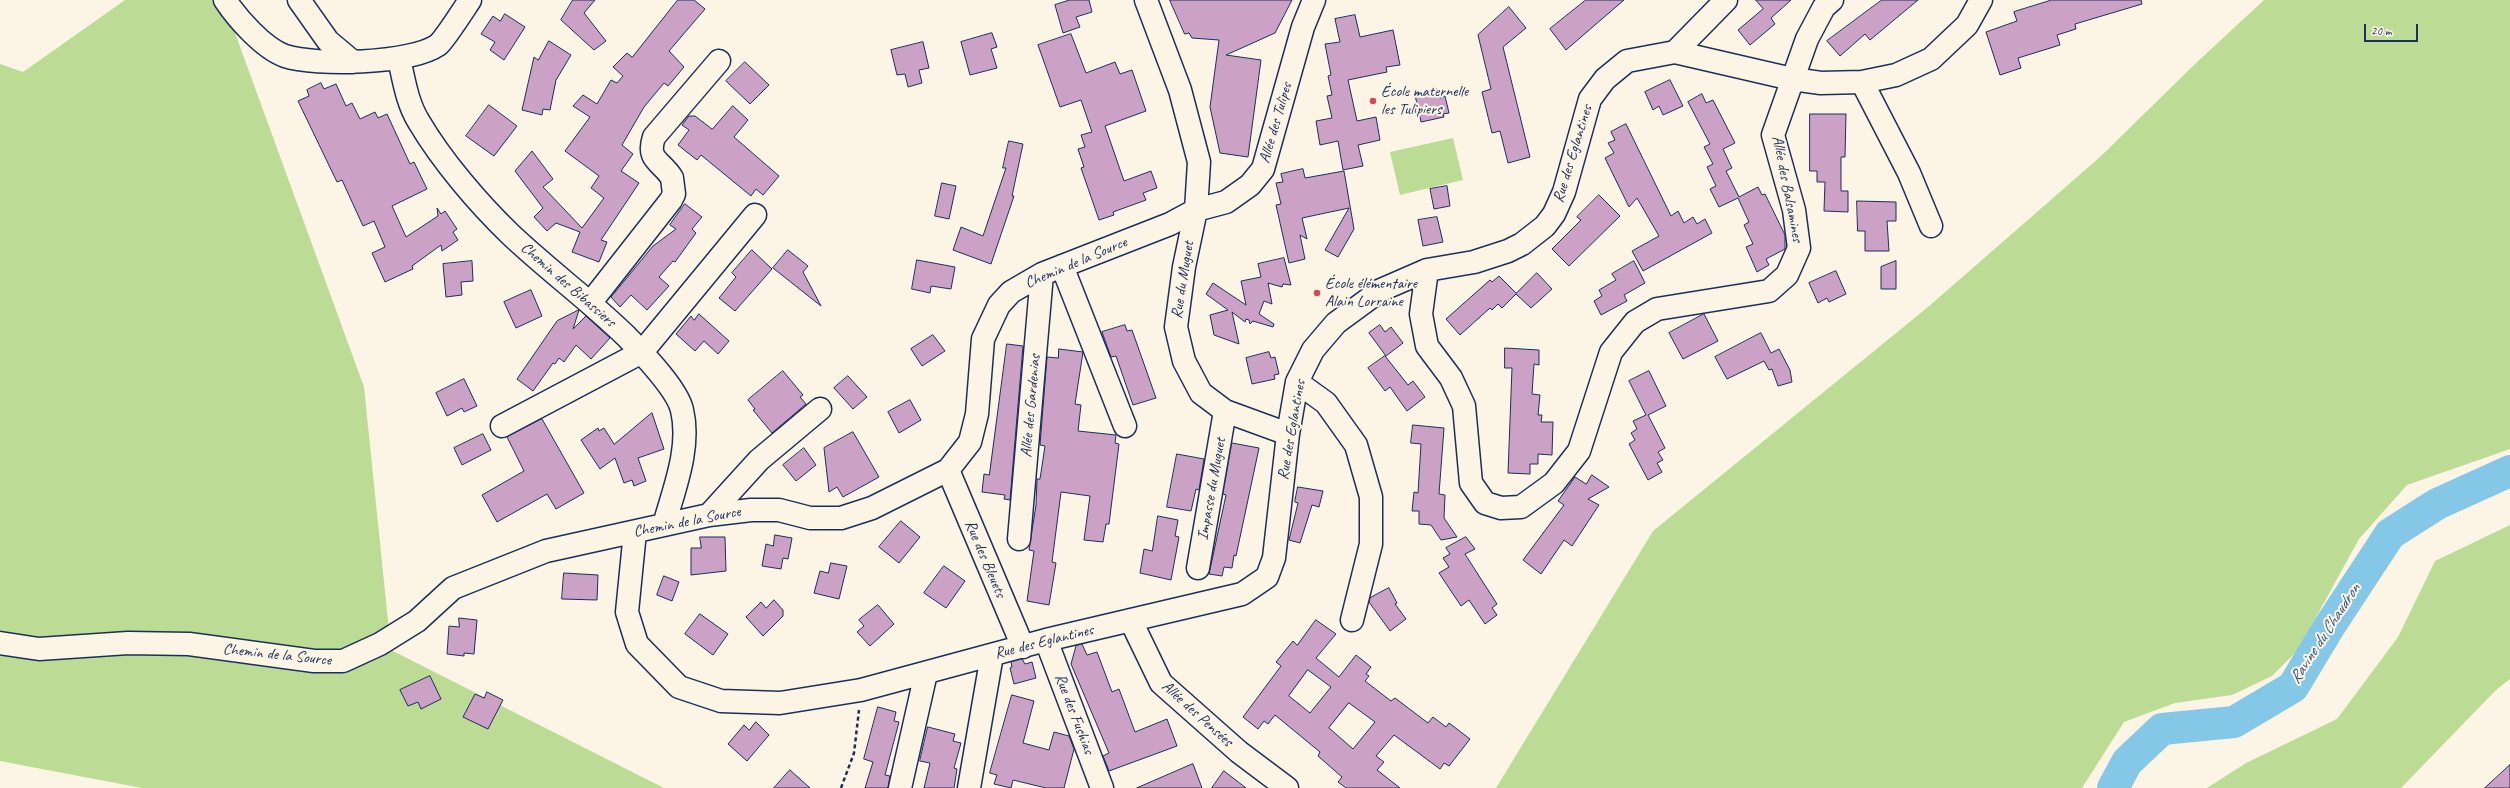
<!DOCTYPE html>
<html>
<head>
<meta charset="utf-8">
<style>
  body { margin:0 }
  #map { position:relative; width:2510px; height:788px; overflow:hidden; background:#fcf5e5; font-family:Caveat,sans-serif }
  canvas { display:block }
  .scale { position:absolute; left:2364px; top:24px; width:54px; height:18px; box-sizing:border-box; border:2px solid #1b2f5e; border-top:0; padding-left:5px; font-size:12px; line-height:14px; white-space:nowrap; color:#1b2f5e; -webkit-text-stroke:3px #fcf5e5; paint-order:stroke }
</style>
</head>
<body>
<div id="map">
<canvas width="2510" height="788"></canvas>
<div class="scale">20 m</div>
</div>
<script>
const ctx = document.querySelector('canvas').getContext('2d');
ctx.lineJoin = 'round';
function paint(path, color) {
  ctx.fillStyle = color;
  ctx.fill(path, 'evenodd');
}
function trace(path, color, width, dash) {
  ctx.strokeStyle = color;
  ctx.lineWidth = width;
  ctx.lineCap = dash ? 'butt' : 'round';
  ctx.setLineDash(dash || []);
  ctx.stroke(path);
}
function label(font, color, halo, rows, align = 'center') {
  ctx.font = font + ' Caveat,sans-serif';
  ctx.lineWidth = 4;
  ctx.setLineDash([]);
  ctx.textBaseline = 'middle';
  ctx.strokeStyle = halo;
  ctx.fillStyle = color;
  for (const [text, x, y, turn = 0] of rows) {
    ctx.save();
    ctx.translate(x, y);
    ctx.rotate((+turn || 0) * Math.PI / 180);
    ctx.textAlign = isNaN(turn) ? turn : align;
    if (halo) ctx.strokeText(text, 0, 0);
    ctx.fillText(text, 0, 0);
    ctx.restore();
  }
}
paint(new Path2D(`
  M125,0H223L364,387L391,650L664,788H142L0,761V64L23,72Z
  M2264,0H2510V449L2407,485L2359,539L2298,650L2272,676L2232,695L2175,703L2124,722L2082,788H1496L1653,531L1928,307L2100,157L2195,64Z
  M1453,138L1463,180L1400,195L1390,152Z
  M2510,525V679L2496,690L2401,788H2207L2246,763L2337,719L2398,637L2435,561Z`), '#bcdc95');
trace(new Path2D(`
  M2113,788L2127,762L2162,729L2234,722L2293,687L2329,627L2390,534L2437,504L2510,471`), '#85c7e6', 32);
const building = new Path2D(`
  M573,0H595L584,13L606,41L594,50L561,20Z
  M678,0H694L705,9L669,51L684,67L668,86L664,83L644,107L622,145L633,154L621,171L639,183L601,240L607,242L599,262L572,252L580,232L556,223L547,231L534,217L543,208L515,171L532,151L553,179L543,187L582,228L604,198L591,188L599,176L565,151L590,117L573,106L583,95L597,104L611,80L617,83L623,76L613,67L627,53L632,57Z
  M1070,0H1089L1092,12L1076,17L1080,27L1063,33L1055,5Z
  M1170,0H1292L1275,33L1226,55L1261,60L1248,157L1220,153L1210,107L1219,40L1192,38L1189,33L1185,34Z
  M1586,0H1624L1566,50L1550,29Z
  M1756,0H1791L1771,18L1775,24L1750,45L1738,30L1763,9Z
  M1882,0H1918L1870,40L1865,34L1840,56L1827,41Z
  M2052,0H2141L2142,4L2075,24L2076,29L2057,35L2060,45L2018,58L2021,68L2000,75L1986,32L2017,21L2014,12Z
  M1509,7L1526,28L1503,47L1530,157L1508,163L1500,131L1492,133L1482,92L1491,89L1478,35Z
  M505,14L525,27L504,60L490,50L495,42L481,34L493,16L500,21Z
  M1355,15L1360,37L1393,30L1400,65L1386,67L1387,72L1348,80L1357,121L1376,117L1380,140L1358,145L1363,166L1343,170L1338,141L1320,145L1316,121L1332,118L1327,96L1332,95L1328,76L1331,75L1325,44L1340,42L1335,19Z
  M992,33L997,47L991,49L997,68L970,75L961,42Z
  M1071,34L1086,73L1115,62L1120,74L1132,70L1146,111L1105,126L1124,181L1151,171L1157,188L1143,193L1146,200L1113,212L1114,215L1099,220L1081,168L1084,167L1078,149L1085,147L1081,135L1092,132L1081,100L1060,107L1038,45Z
  M549,41L571,55L556,80L550,110L543,109L542,115L522,110L534,57L538,60Z
  M923,42L929,68L919,70L922,83L908,87L905,74L897,75L891,50Z
  M745,62L769,85L750,104L726,81Z
  M1670,80L1683,106L1663,115L1659,106L1653,110L1645,92Z
  M321,83L324,89L336,84L346,106L352,103L360,119L375,112L378,118L387,114L410,164L414,162L427,189L392,206L406,237L438,216L437,208L441,214L445,211L457,229L453,232L458,240L442,251L441,245L412,266L413,269L385,282L372,253L385,247L374,221L363,226L342,180L337,182L298,101L309,96L307,90Z
  M1437,89L1440,98L1445,96L1449,113L1443,114L1444,117L1421,122L1415,95Z
  M1702,94L1706,103L1713,100L1735,143L1723,149L1732,168L1726,171L1739,197L1758,187L1762,195L1765,194L1785,235V249L1766,259L1769,265L1757,272L1746,247L1753,244L1744,225L1749,222L1738,198L1719,207L1710,189L1716,186L1707,167L1713,164L1704,147L1710,144L1688,102Z
  M489,105L517,126L494,156L466,136Z
  M733,106L748,120L734,137L779,176L763,195L756,189L751,196L701,155L697,160L678,145L689,130L682,125L689,116H695L712,129Z
  M1810,114H1846L1845,157H1841V191H1848V212L1824,211L1825,182H1817V171H1810Z
  M1626,124L1671,216L1678,211L1684,223L1693,217L1697,224L1705,219L1712,233L1643,271L1632,251L1659,236L1637,198L1629,207L1605,158L1614,153L1608,143L1615,140L1611,132Z
  M1009,141L1023,144L1012,196H1014L991,264L953,250L961,227L983,236L1006,168H1003Z
  M1303,169L1305,178L1344,171L1354,229L1338,257L1325,250L1349,208L1302,218L1307,239L1300,235L1305,259L1289,263L1276,205L1281,204L1276,183L1283,182L1281,174Z
  M942,183L956,186L949,219L935,216Z
  M1447,186L1450,206L1434,209L1430,189Z
  M1599,195L1620,216L1569,266L1552,249L1581,220L1577,217Z
  M1857,201L1896,202V221H1887L1889,251H1865V231H1858Z
  M685,204L702,217L692,229L696,233L675,262L673,261L659,277L669,286L647,310L631,295L620,307L611,297L653,246L676,229L670,225Z
  M1437,217L1443,242L1423,246L1418,220Z
  M752,250L772,269L735,311L719,298L736,277L732,273Z
  M788,250L808,266L803,272L821,306L773,268Z
  M1284,258L1291,285L1283,284L1282,287L1268,283L1272,304L1264,301L1259,314L1274,324L1273,327L1253,321L1250,324L1249,320L1246,319L1245,322L1232,312L1239,344L1214,335L1210,315L1228,310L1206,294L1213,283L1246,305L1241,281L1261,277L1258,264Z
  M917,260L955,267L951,289L931,286L930,293L912,289Z
  M472,261L473,281L461,282L462,295L446,297L443,264Z
  M1634,261L1645,283L1624,295L1627,301L1601,315L1594,301L1602,296L1599,290L1616,280L1612,274Z
  M1896,261V289H1881V267Z
  M1836,271L1846,294L1829,302L1827,298L1818,303L1809,283Z
  M1537,273L1552,289L1531,308L1516,294L1502,308L1498,304L1492,310L1490,308L1460,335L1446,319L1490,280L1492,282L1499,276L1516,293Z
  M531,290L542,316L516,328L504,302Z
  M579,310L573,329L586,316L610,338L591,359L576,345L564,362L559,358L555,364L553,363L533,391L517,379L557,321Z
  M699,314L729,341L718,354L704,341L695,351L676,334L691,316L694,320Z
  M1704,314L1718,341L1683,359L1669,333Z
  M1125,325L1127,331L1132,330L1156,398L1133,405L1116,356L1111,357L1102,332Z
  M1380,325L1385,332L1391,327L1403,343L1386,356L1369,333Z
  M1761,333L1771,353L1779,349L1790,370L1792,382L1778,386L1772,369L1769,370L1764,361L1727,379L1715,357Z
  M933,335L945,351L922,366L911,349Z
  M1007,344L1023,346L1010,500L1004,499L1005,495L982,492L984,474L989,475Z
  M1505,348L1539,350V365L1534,364L1532,394L1540,395L1538,415H1542L1541,422H1553L1552,455L1538,454V464H1530V474L1508,473L1512,368H1505Z
  M1059,349L1083,352L1075,404L1081,405L1078,431L1116,435L1115,443L1119,444L1109,524H1106L1103,542L1084,540L1090,496L1061,492L1052,562L1056,563L1049,605L1027,601L1034,551L1029,550L1036,505L1037,479H1040L1045,446L1040,445L1047,357L1058,358Z
  M1269,352L1271,358L1275,357L1279,374L1274,375L1275,379L1252,384L1246,358Z
  M1385,356L1408,385L1413,381L1425,397L1407,411L1390,387L1385,391L1368,368Z
  M783,371L803,395L800,397L806,404L772,433L753,410L755,409L748,400Z
  M1649,371L1666,406L1648,415L1665,448L1658,452L1663,460L1657,463L1662,472L1648,480L1629,444L1635,440L1631,433L1637,429L1633,421L1646,415L1629,381Z
  M848,376L867,397L853,409L834,388Z
  M464,379L477,406L464,412L462,408L447,416L436,393Z
  M910,400L921,420L899,433L888,412Z
  M652,413L664,449L638,458L646,481L634,486L632,480L624,483L615,458L600,469L581,440L598,428L599,431L604,428L614,444Z
  M542,419L584,493L556,509L547,494L497,522L482,495L524,471L507,437Z
  M1413,425L1444,428L1439,494L1445,495L1444,518L1457,537L1441,540L1431,525L1419,524V511H1412L1414,492L1418,493L1421,444L1411,443Z
  M853,432L879,477L843,497L837,487L829,492L824,448Z
  M483,434L491,450L462,465L454,448Z
  M1232,443L1259,448L1236,556L1234,555L1232,568L1224,567L1222,576L1209,574L1226,495L1223,494Z
  M804,448L816,465L796,481L783,465Z
  M1177,454L1204,459L1199,490L1196,489L1191,511L1167,507Z
  M1592,475L1609,487L1588,499L1599,505L1572,546L1564,540L1541,574L1523,560L1564,505L1558,501L1575,477L1586,484Z
  M1298,487L1323,491L1319,507L1312,505L1300,543L1289,540L1298,503L1295,502Z
  M1158,516L1178,520L1175,536L1179,537L1171,580L1140,573L1144,549L1152,551Z
  M901,521L920,537L899,563L879,547Z
  M775,535L792,538L788,559L783,558L781,569L762,566L766,544L773,546Z
  M700,537H725L726,571L691,575V548H701Z
  M1466,537L1475,549L1465,554L1497,604L1492,608L1497,615L1485,624L1469,600L1461,606L1439,573L1449,567L1443,558L1450,554L1446,548Z
  M831,563L847,566L839,599L814,593L820,571L828,573Z
  M944,566L965,581L946,608L924,593Z
  M564,573L598,575L597,600L562,599Z
  M664,576L679,582L672,601L657,595Z
  M1389,588L1397,603L1395,604L1406,619L1390,631L1369,602L1370,598Z
  M774,600L783,610V616L763,636L746,617L761,602L766,608Z
  M878,605L894,624L870,646L857,632L864,626L859,620Z
  M700,614L728,634L713,655L685,634Z
  M459,618L477,620L474,654L464,653V656L447,654L449,626L459,627Z
  M1316,620L1336,634L1316,658L1339,677L1356,655L1371,667L1366,674L1369,676L1365,681L1391,701L1395,698L1428,723L1433,717L1446,727L1449,723L1470,739L1449,766L1444,763L1440,769L1394,735L1376,756L1384,762L1377,770L1400,788H1346L1338,782L1342,777L1318,756L1320,752L1275,715L1268,724L1264,721L1258,729L1243,717L1281,666L1276,662L1293,641L1297,645ZM1308,670L1331,687L1310,713L1289,696ZM1349,703L1375,722L1353,749L1329,728Z
  M1082,644L1087,655L1097,652L1112,692L1119,689L1135,732L1167,719L1177,746L1109,771L1103,756L1109,753L1071,664L1076,646Z
  M1022,659L1025,664L1032,662L1036,678L1014,684L1010,668L1012,667L1011,662Z
  M430,676L441,699L421,709L418,702L408,706L400,690Z
  M487,692L503,700L488,729L463,717L475,694L484,698Z
  M1012,695L1034,701L1023,743L1049,750L1054,732L1069,736L1074,749L1064,788H1046L1013,780L1011,788L994,784L997,775L990,773Z
  M878,707L896,712L894,721L899,722L885,775L890,776L888,788H865L873,762L864,759Z
  M756,722L769,735L747,761L728,744L744,725L749,730Z
  M928,727L955,734L953,741L961,743L954,768L957,769L954,788H924L930,763L920,761Z
  M1193,764L1202,788H1137Z
  M2510,765V788H2485Z
  M790,770L810,788H774Z
  M1224,771L1246,788H1212Z`);
paint(building, '#cca1c6');
trace(building, '#1b2f5e', 1);
const minor = new Path2D(`
  M225,0C237,18 263,48 285,56C316,66 410,64 438,45C445,39 464,9 470,0
  M299,0L328,41L353,62
  M1146,0L1180,90L1199,162L1196,210L1184,267L1176,327L1184,361L1201,393L1225,411L1288,434
  M1675,52L1726,0
  M399,59C404,80 407,103 419,122C442,161 478,203 510,234C548,270 588,299 626,336C641,352 677,388 682,410C691,448 674,489 664,525
  M1862,82L1909,173L1931,226
  M1062,266L1125,426
  M1427,270L1421,314L1427,346L1451,378L1464,406L1471,483L1485,503L1501,508L1521,507L1554,483L1579,451L1611,352L1635,322L1657,309L1769,291L1787,275L1799,248L1794,210L1773,135L1807,39L1824,7L1832,0
  M591,302L671,200L674,194L672,178C662,161 646,161 654,137L719,61
  M1297,382L1326,403L1356,445L1371,497V544L1352,620
  M502,426L642,352L755,215
  M948,470L1023,647
  M709,515L759,460L820,409
  M635,532L627,612L637,644L679,687L721,701L780,703L861,690L1046,640L1242,594L1267,577L1274,558L1288,434L1297,382L1313,350L1336,323L1381,290L1427,270L1474,262L1508,251L1522,244L1545,226L1554,214L1564,192L1590,99L1605,79L1627,61L1675,52L1792,79L1821,83L1862,82L1896,75L1931,59L1967,25L1981,0
  M1019,539L1042,274
  M1198,568L1225,411
  M1131,621L1161,683L1239,752L1287,788
  M1046,640L1102,788
  M0,643L39,649L128,643L189,644L314,661H343L380,644L417,621L453,588L546,551L709,515L751,510H779L810,518H841L872,508L948,470L970,442L977,414L983,339L999,305L1011,292L1042,274L1170,224L1196,210L1226,202L1250,185L1263,169L1303,27L1314,0
  M900,788L926,673
  M969,788L992,655`);
trace(minor, '#1b2f5e', 25);
trace(new Path2D(`
  M841,788L854,753L859,710`), '#1b2f5e', 2.5, [4, 3]);
trace(minor, '#fcf5e5', 22);
for (const [x, y, r, color] of [
  [1373,101,4,"#d1495b"],
  [1317,293,4,"#d1495b"]
]) {
  const dot = new Path2D();
  dot.arc(x, y, r, 0, 2 * Math.PI);
  ctx.fillStyle = color;
  ctx.fill(dot);
  trace(dot, '#fcf5e5', 1.5);
}
label('16px', '#1b2f5e', '#fcf5e5', [
  ["École maternelle",1381,92],
  ["les Tulipiers",1381,110],
  ["École élémentaire",1325,284],
  ["Alain Lorraine",1325,302]
], 'left');
label('16px', '#1b2f5e', '#fcf5e5', [
  ["Allée des Tulipes",1276,123,-74],
  ["Rue des Eglantines",1573,154,-73],
  ["Allée des Balsamines",1787,189,79],
  ["Chemin de la Source",1076,263,-23],
  ["Rue du Muguet",1183,280,-81],
  ["Chemin des Bibassiers",568,285,41],
  ["Allée des Gardenias",1031,406,-85],
  ["Rue des Eglantines",1292,430,-80],
  ["Impasse du Muguet",1212,489,-80],
  ["Chemin de la Source",687,522,-11],
  ["Rue des Bleuets",985,559,67],
  ["Rue des Eglantines",1044,642,-14],
  ["Chemin de la Source",277,655,6],
  ["Rue des Fushias",1074,714,69],
  ["Allée des Pensées",1197,714,42]
]);
label('italic 17px', '#365580', '#fcf5e5', [
  ["Ravine du Chaudron",2325,634,-57]
]);
</script>
</body>
</html>
